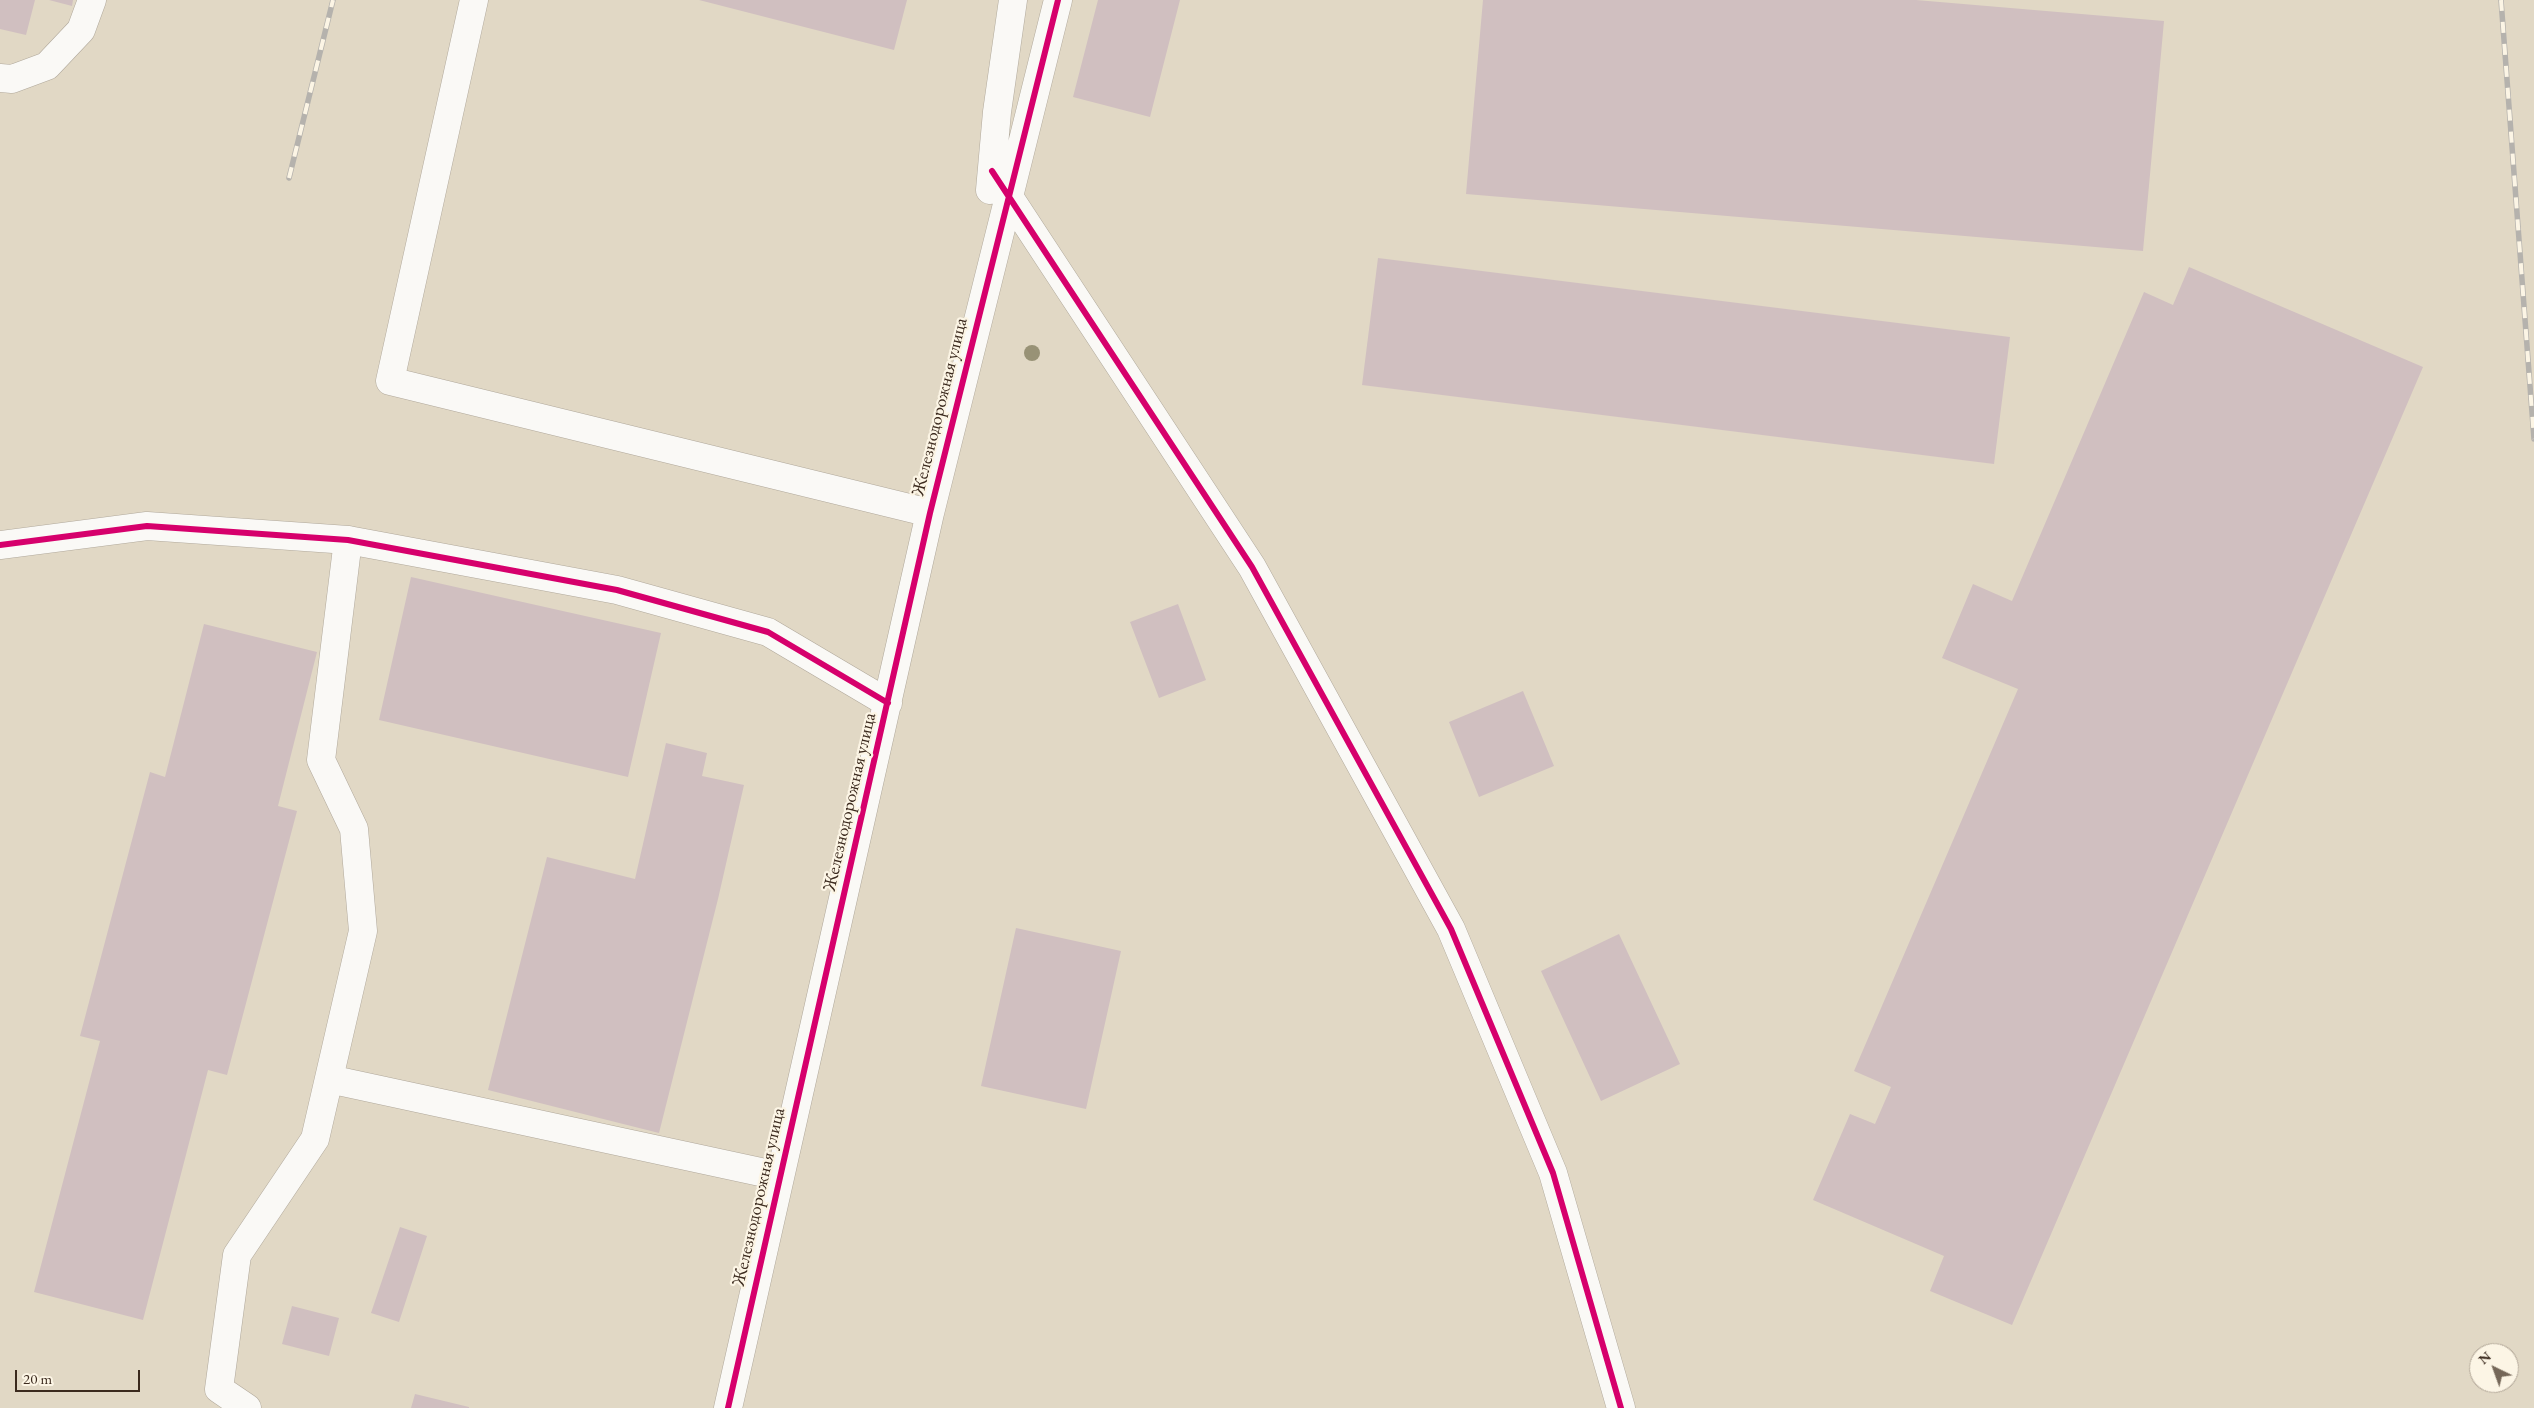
<!DOCTYPE html>
<html>
<head>
<meta charset="utf-8">
<style>
  body { margin:0 }
  #map { position:relative; width:2534px; height:1408px; overflow:hidden; background:#e1d8c5; font-family:"EB Garamond",serif }
  canvas { display:block }
  .north { position:absolute; left:2469px; top:1343px; width:50px; height:50px; box-sizing:border-box; background:#fcf5e5; border:1px solid #afa495; border-radius:50%; rotate:318deg; font-size:14px; font-weight:700; line-height:20px; text-align:center; color:#3b2a1e }
  .north::after { content:''; display:block; margin:auto; width:18px; height:22px; background:#756758; clip-path:polygon(50% 0,100% 100%,50% 72%,0 100%) }
  .scale { position:absolute; left:15px; top:1370px; width:125px; height:22px; box-sizing:border-box; border:2px solid #3b2a1e; border-top:0; padding-left:6px; font-size:15px; line-height:18px; white-space:nowrap; color:#3b2a1e; -webkit-text-stroke:4px #fcf5e5; paint-order:stroke }
</style>
</head>
<body>
<div id="map">
<canvas width="2534" height="1408"></canvas>
<div class="north">N</div>
<div class="scale">20 m</div>
</div>
<script>
const ctx = document.querySelector('canvas').getContext('2d');
ctx.lineJoin = 'round';
function paint(path, color) {
  ctx.fillStyle = color;
  ctx.fill(path, 'evenodd');
}
function trace(path, color, width, dash) {
  ctx.strokeStyle = color;
  ctx.lineWidth = width;
  ctx.lineCap = dash ? 'butt' : 'round';
  ctx.setLineDash(dash || []);
  ctx.stroke(path);
}
function label(font, color, halo, rows, align = 'center') {
  ctx.font = font + ' "EB Garamond",serif';
  ctx.lineWidth = 4.5;
  ctx.setLineDash([]);
  ctx.textBaseline = 'middle';
  ctx.strokeStyle = halo;
  ctx.fillStyle = color;
  for (const [text, x, y, turn = 0] of rows) {
    ctx.save();
    ctx.translate(x, y);
    ctx.rotate((+turn || 0) * Math.PI / 180);
    ctx.textAlign = isNaN(turn) ? turn : align;
    if (halo) ctx.strokeText(text, 0, 0);
    ctx.fillText(text, 0, 0);
    ctx.restore();
  }
}
paint(new Path2D(`
  M0,0H35L26,35L0,29Z
  M49,0H73L72,6Z
  M699,0H907L894,50Z
  M1098,0H1180L1150,117L1073,97Z
  M1483,0H1916L2164,21L2143,251L1466,194Z
  M1378,258L2010,337L1994,464L1362,385Z
  M2189,267L2423,367L2012,1325L1930,1291L1944,1256L1813,1200L1850,1114L1875,1124L1891,1087L1854,1071L2018,689L1942,658L1973,584L2012,601L2144,292L2173,305Z
  M411,577L661,633L628,777L379,720Z
  M1178,604L1206,680L1159,698L1130,622Z
  M204,624L317,652L278,806L297,811L227,1075L208,1070L143,1320L34,1292L100,1041L80,1036L150,772L165,777Z
  M1523,691L1554,766L1479,797L1449,722Z
  M666,743L707,753L702,776L744,785L718,899L659,1133L488,1090L547,857L635,879Z
  M1016,928L1121,951L1086,1109L981,1086Z
  M1619,934L1680,1064L1601,1101L1541,971Z
  M400,1227L427,1236L399,1322L371,1313Z
  M292,1306L339,1318L329,1356L282,1344Z
  M415,1394L469,1407V1408H411Z`), '#d0bfc0');
const minor = new Path2D(`
  M474,0L390,381L930,513
  M0,78L12,79L47,66L81,30L92,0
  M992,171L1252,567L1451,929L1553,1173L1621,1408
  M990,190L997,112L1013,0
  M0,545L147,526L348,540L617,590L768,632L888,703
  M329,1079L779,1176
  M247,1408L219,1389L237,1255L315,1139L363,931L354,829L321,760L348,540
  M728,1408L930,513L1058,0`);
trace(minor, '#b0a89b', 29);
trace(minor, '#faf9f6', 28);
const rail = new Path2D(`
  M2501,0L2534,439
  M289,178L333,0`);
trace(rail, '#b5b2ad', 5.5);
trace(rail, '#fcf5e5', 4, [11]);
trace(new Path2D(`
  M992,171L1252,567L1451,929L1553,1173L1621,1408
  M0,545L147,526L348,540L617,590L768,632L888,703
  M728,1408L930,513L1058,0`), '#d6006c', 6);
ctx.fillStyle = '#989276';
for (const [x, y] of [
  [1032,353]
]) {
  ctx.beginPath();
  ctx.arc(x, y, 8, 0, 2 * Math.PI);
  ctx.fill();
}
label('18px', '#3b2a1e', '#fcf5e5', [
  ["Железнодорожная улица",940,407,-76],
  ["Железнодорожная улица",850,802,-77],
  ["Железнодорожная улица",759,1197,-77]
]);
</script>
</body>
</html>
